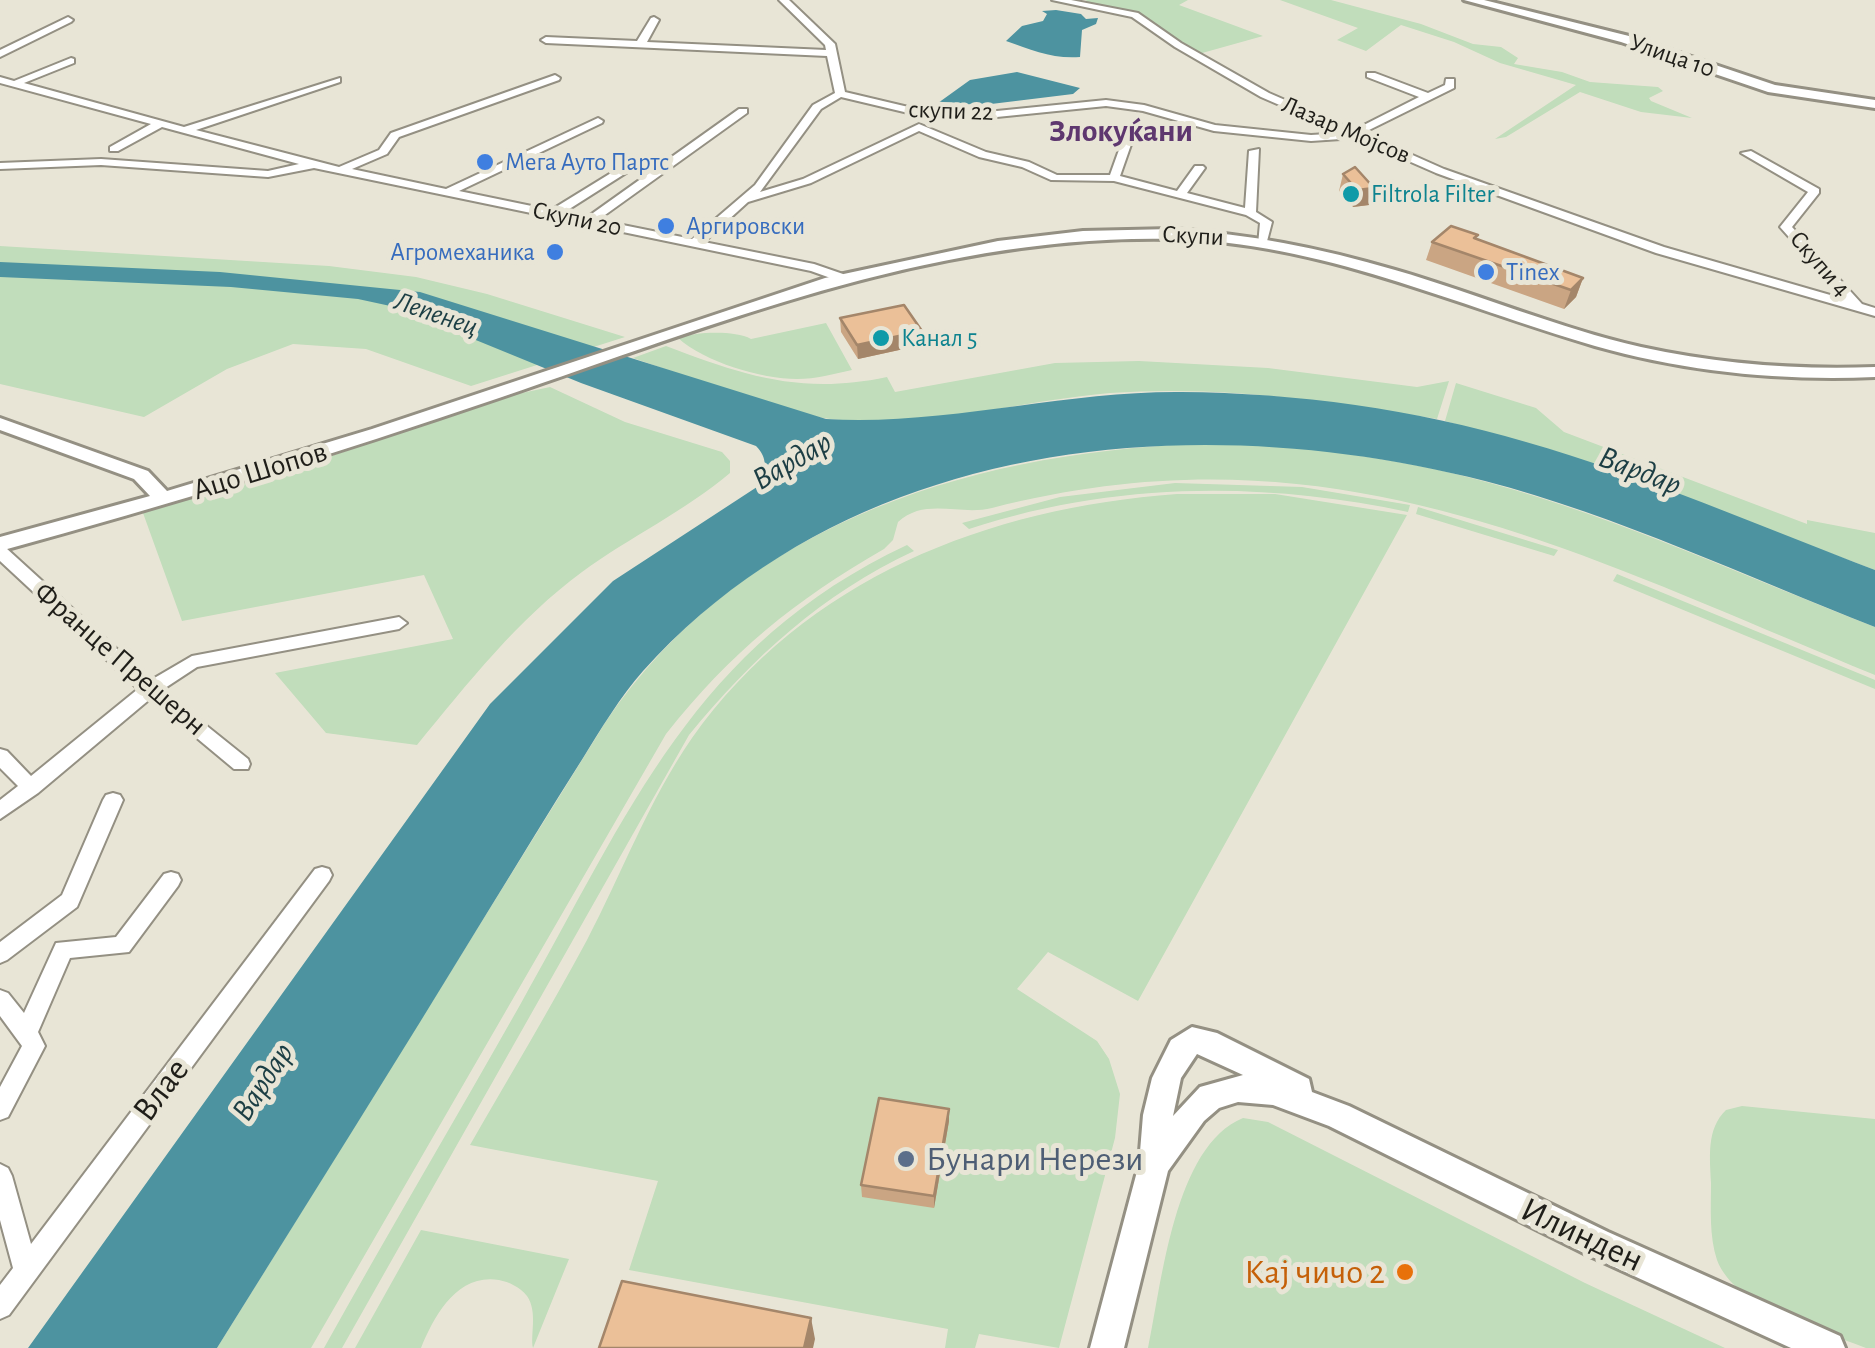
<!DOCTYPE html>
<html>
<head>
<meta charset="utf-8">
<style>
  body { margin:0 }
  canvas { display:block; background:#e8e5d6 }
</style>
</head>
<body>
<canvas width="1875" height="1348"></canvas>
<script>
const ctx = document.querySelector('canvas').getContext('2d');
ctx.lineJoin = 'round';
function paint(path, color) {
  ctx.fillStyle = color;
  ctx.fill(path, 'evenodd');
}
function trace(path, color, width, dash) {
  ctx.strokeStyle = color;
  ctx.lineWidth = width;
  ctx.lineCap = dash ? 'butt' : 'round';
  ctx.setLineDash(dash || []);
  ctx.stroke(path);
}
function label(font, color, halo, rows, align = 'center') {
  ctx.font = font + ' "Alegreya Sans",sans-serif';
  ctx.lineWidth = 10;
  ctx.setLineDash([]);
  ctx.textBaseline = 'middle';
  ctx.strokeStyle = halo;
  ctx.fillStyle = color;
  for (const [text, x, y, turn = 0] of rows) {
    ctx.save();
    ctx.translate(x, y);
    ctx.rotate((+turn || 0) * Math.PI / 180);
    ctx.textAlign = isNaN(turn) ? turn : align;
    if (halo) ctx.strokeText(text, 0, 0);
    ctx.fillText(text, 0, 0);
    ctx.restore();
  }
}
paint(new Path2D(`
  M1087,0H1188L1179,5L1263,36L1195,55L1135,15L1082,4Z
  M1280,0H1331L1421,24L1473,44L1501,47L1518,58L1514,64L1562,72L1590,82L1658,87L1663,91L1649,98L1651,101L1692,118L1641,112L1580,92L1506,137L1495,139L1576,85L1500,63L1454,42L1401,25L1366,51L1337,40L1358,28Z
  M0,246L329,266L416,277L487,294L625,337L471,386L366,349L293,344L227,369L144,417L0,384Z
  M826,323L852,370C834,374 816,379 797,379C761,379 705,362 678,338C695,332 734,330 751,339Z
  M666,346C745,376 802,395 887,377L895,392L1055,363L1139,361L1268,368L1417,387L1449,381L1437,419C1329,401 1220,385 1110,393C1017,401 924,430 830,419C772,412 690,377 633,358Z
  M1456,383L1536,408L1564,432L1807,524V520L1875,533V570L1591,463L1445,421Z
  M550,387L625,422L722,452L730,461V473C685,511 630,537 582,572C518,619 468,683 417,745L326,733L275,673L453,639L424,575L182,621L143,513L305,465L508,396Z
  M1219,443C1311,447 1401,458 1490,483C1622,519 1748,578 1875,627V675C1570,550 1332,421 992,508C960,516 925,497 898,522L893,540L884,549C794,601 731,652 666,734L311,1348H217L605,723C744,517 983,449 1219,443Z
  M1175,483L1302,487L1410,505L1408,512C1261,481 1113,482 969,529L962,523L1060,497Z
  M1177,494H1275L1407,515L1138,1001L1048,952L1017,989L1097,1041L1109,1059L1120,1094L1115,1138L1059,1348L979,1334L975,1348H945L948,1329L629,1270L658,1181L470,1145C509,1077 550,1009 587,940C622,873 649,800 692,738C806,578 987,508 1177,494Z
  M1418,507L1558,550L1554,556L1416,514Z
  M907,545L914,551C822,594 753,657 689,735L342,1348H324C388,1233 455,1120 520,1005C629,813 694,645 907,545Z
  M1617,574L1875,680V689L1613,581Z
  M1742,1106L1875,1119V1348H1866C1821,1330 1735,1308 1717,1260C1709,1236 1711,1208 1711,1183C1710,1158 1706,1129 1726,1110Z
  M1243,1118L1268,1122L1585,1283L1725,1348H1148C1162,1283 1174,1146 1243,1118Z
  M421,1230L569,1259L533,1348C530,1335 538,1312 527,1296C520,1287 509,1282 499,1280C457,1273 434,1316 421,1348H355Z`), '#c1ddbb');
paint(new Path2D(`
  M1056,10L1081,14L1086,19L1098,18L1096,24L1082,30L1080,57C1052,59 1032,50 1006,41L1022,26L1043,21L1047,14L1042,11Z
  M1017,72L1080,88L1073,94L983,105L938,103L970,80Z
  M0,262L220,272L420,292L826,419C946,426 1062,391 1181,392C1297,393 1415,409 1526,442C1645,476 1760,526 1875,570V627C1747,577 1619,516 1485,481C1195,407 855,436 643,671C620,697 601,729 583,758C550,810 519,861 487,913C398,1059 307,1203 217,1348H28L490,704L613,581L760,485C766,469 768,458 756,446L581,383L395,307L358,299L231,287L0,277Z`), '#4d93a0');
const minor = new Path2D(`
  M779,0H789L835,44L845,92L921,110L967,114L1106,100L1144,105L1215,125L1311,135L1344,133L1261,97L1175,47L1132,17L1052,0H1071L1138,13L1181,43L1269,93L1354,130L1419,97L1367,77V73H1375L1428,93L1445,85L1446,79H1454V88L1363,133L1444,169L1664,247L1844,299L1780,227L1808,192L1741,153L1751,151L1819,189V193L1792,227L1862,304L1875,308V316L1656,253L1436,173L1356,138L1311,141L1214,131L1143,111L1106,106L967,120L921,116L841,97L821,109L760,192L803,179L919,124L986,152L1029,162L1057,175H1110L1124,136L1129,133L1134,136L1120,176L1177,191L1195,166H1203L1205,168L1187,193L1245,208L1249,151L1259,149L1256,212L1272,222L1266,245H1258L1260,223L1246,215L1114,181L1051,180L1022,167L979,157L919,131L811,183L748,202L704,242L814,264L843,274L845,277L839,281L811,271L314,168L268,177L101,165L0,169V163L101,159L268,171L299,164L162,127L118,151H110V147L151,124L0,83V77L14,81L71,58L74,59V63L24,83L184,127L340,78V82L196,130L339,167L379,150L391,133L555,75L560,78L559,80L399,137L387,154L352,169L446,189L598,118L603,121L602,123L459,191L551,210L629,162H637V166L563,213L586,218L739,109H747V113L598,220L692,239L755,185L813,105L835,93L827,56L546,43L541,40L546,37L637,41L651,18L654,17L659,20L647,42L826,50L825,45Z
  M68,17L73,20L71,22L0,57V50Z
  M0,547L6,548L151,680L192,656L399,617L407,623L399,629L197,667L162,690L248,759L250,764L248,769H234L150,699L38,793L0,819V800L18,786L0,768V749L7,751L31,776L138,689L0,561Z
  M113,793L120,795L123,800L77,907L7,960L0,963V942L62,895L103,800L106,795Z
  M322,867L329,869L332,875L329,881L9,1315L0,1319V1285L13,1268L0,1220V1164L8,1168L12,1176L31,1244L315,869Z
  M171,872L178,874L181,880L178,886L129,952L70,958L38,1032L45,1046L8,1117L0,1120V1087L22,1046L0,1016V990L8,993L24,1013L56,943L116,937L164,874Z`);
const tertiary = new Path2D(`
  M1464,0H1484L1629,36L1775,85L1875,100V108L1768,92L1621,42Z
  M1172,229C1249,234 1321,248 1395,270C1478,294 1558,328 1641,347C1719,364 1796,370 1875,367V377C1780,381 1687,372 1595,346C1455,305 1320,242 1172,239C937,234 720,323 502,397C335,454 169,505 0,551V537L150,496L134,479L0,430V418L148,471L167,491L372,429L825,278L998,241L1083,231Z
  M1192,1027L1217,1033L1309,1079L1312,1092L1349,1106L1608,1232L1840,1336L1845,1348H1791L1586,1254L1329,1126L1273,1105L1238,1102L1219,1108L1204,1121L1168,1171L1124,1348H1090L1139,1164L1143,1115L1152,1078L1171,1040ZM1197,1054L1243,1075L1200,1087L1173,1116L1181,1078Z`);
trace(minor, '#949083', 4);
trace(tertiary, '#949083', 6);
paint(minor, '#fff');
paint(tertiary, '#fff');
paint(new Path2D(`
  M1355,167L1369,205L1353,207L1339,191L1343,174Z
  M1477,239L1583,278L1576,297L1564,309L1426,260L1432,242Z
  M840,318L922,331V345L858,359L841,332Z
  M949,1121L934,1208L862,1197L861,1185Z`), '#caa583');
paint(new Path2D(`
  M1374,188L1369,205L1353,207L1357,190Z
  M1583,278L1576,297L1564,309L1571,290Z
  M922,331V345L858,359L857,345Z
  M949,1109V1121L934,1208V1196Z
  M811,1318L815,1339L813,1348H804Z`), '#a4866a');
const building = new Path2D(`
  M1355,167L1374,188L1357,190L1343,174Z
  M1451,226L1478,235L1474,238L1583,278L1571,290L1432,242Z
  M904,305L922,331L857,345L840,318Z
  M879,1098L949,1109L934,1196L861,1185Z
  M622,1281L811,1318L804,1348H599Z`);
paint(building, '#ebc098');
trace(building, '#a4866a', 2.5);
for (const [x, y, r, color] of [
  [485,162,10,"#3f7fe0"],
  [1351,194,10,"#0f9aa8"],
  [666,226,10,"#3f7fe0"],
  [555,252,10,"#3f7fe0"],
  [1486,272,10,"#3f7fe0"],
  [881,338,10,"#0f9aa8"],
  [906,1159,10,"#5c6f8a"],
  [1405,1272,10,"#e8710a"]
]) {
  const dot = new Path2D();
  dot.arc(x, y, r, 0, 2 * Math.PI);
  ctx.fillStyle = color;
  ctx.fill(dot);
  trace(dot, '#e8e5d6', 4);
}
label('25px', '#1f1e19', '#e8e5d6', [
  ["Улица 10",1672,56,19],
  ["скупи 22",951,111,2],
  ["Лазар Мојсов",1346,130,23],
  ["Скупи 20",577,219,12],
  ["Скупи",1193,236,3],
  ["Cкупи 4",1820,264,49]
]);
label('25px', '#366cbe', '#e8e5d6', [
  ["Мега Ауто Партс",505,162],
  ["Аргировски",686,226],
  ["Агромеханика",535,252,"right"],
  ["Tinex",1506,272]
], 'left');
label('25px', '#0d838f', '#e8e5d6', [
  ["Filtrola Filter",1371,194],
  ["Канал 5",901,338]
], 'left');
label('italic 28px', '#1c3e44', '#e8e5d6', [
  ["Лепенец",436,314,19]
]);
label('30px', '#1f1e19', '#e8e5d6', [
  ["Ацо Шопов",260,471,-17],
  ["Франце Прешерн",120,659,41]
]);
label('bold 32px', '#5e376f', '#e8e5d6', [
  ["Злокуќани",1121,131]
]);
label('italic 32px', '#1c3e44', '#e8e5d6', [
  ["Вардар",792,461,-30],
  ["Вардар",1640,471,21],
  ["Вардар",263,1082,-57]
]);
label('35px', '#1f1e19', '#e8e5d6', [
  ["Влае",161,1090,-53],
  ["Илинден",1582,1235,25]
]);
label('35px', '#4e5e75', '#e8e5d6', [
  ["Бунари Нерези",926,1159]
], 'left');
label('35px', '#c56008', '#e8e5d6', [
  ["Кај чичо 2",1385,1272]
], 'right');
</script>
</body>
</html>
